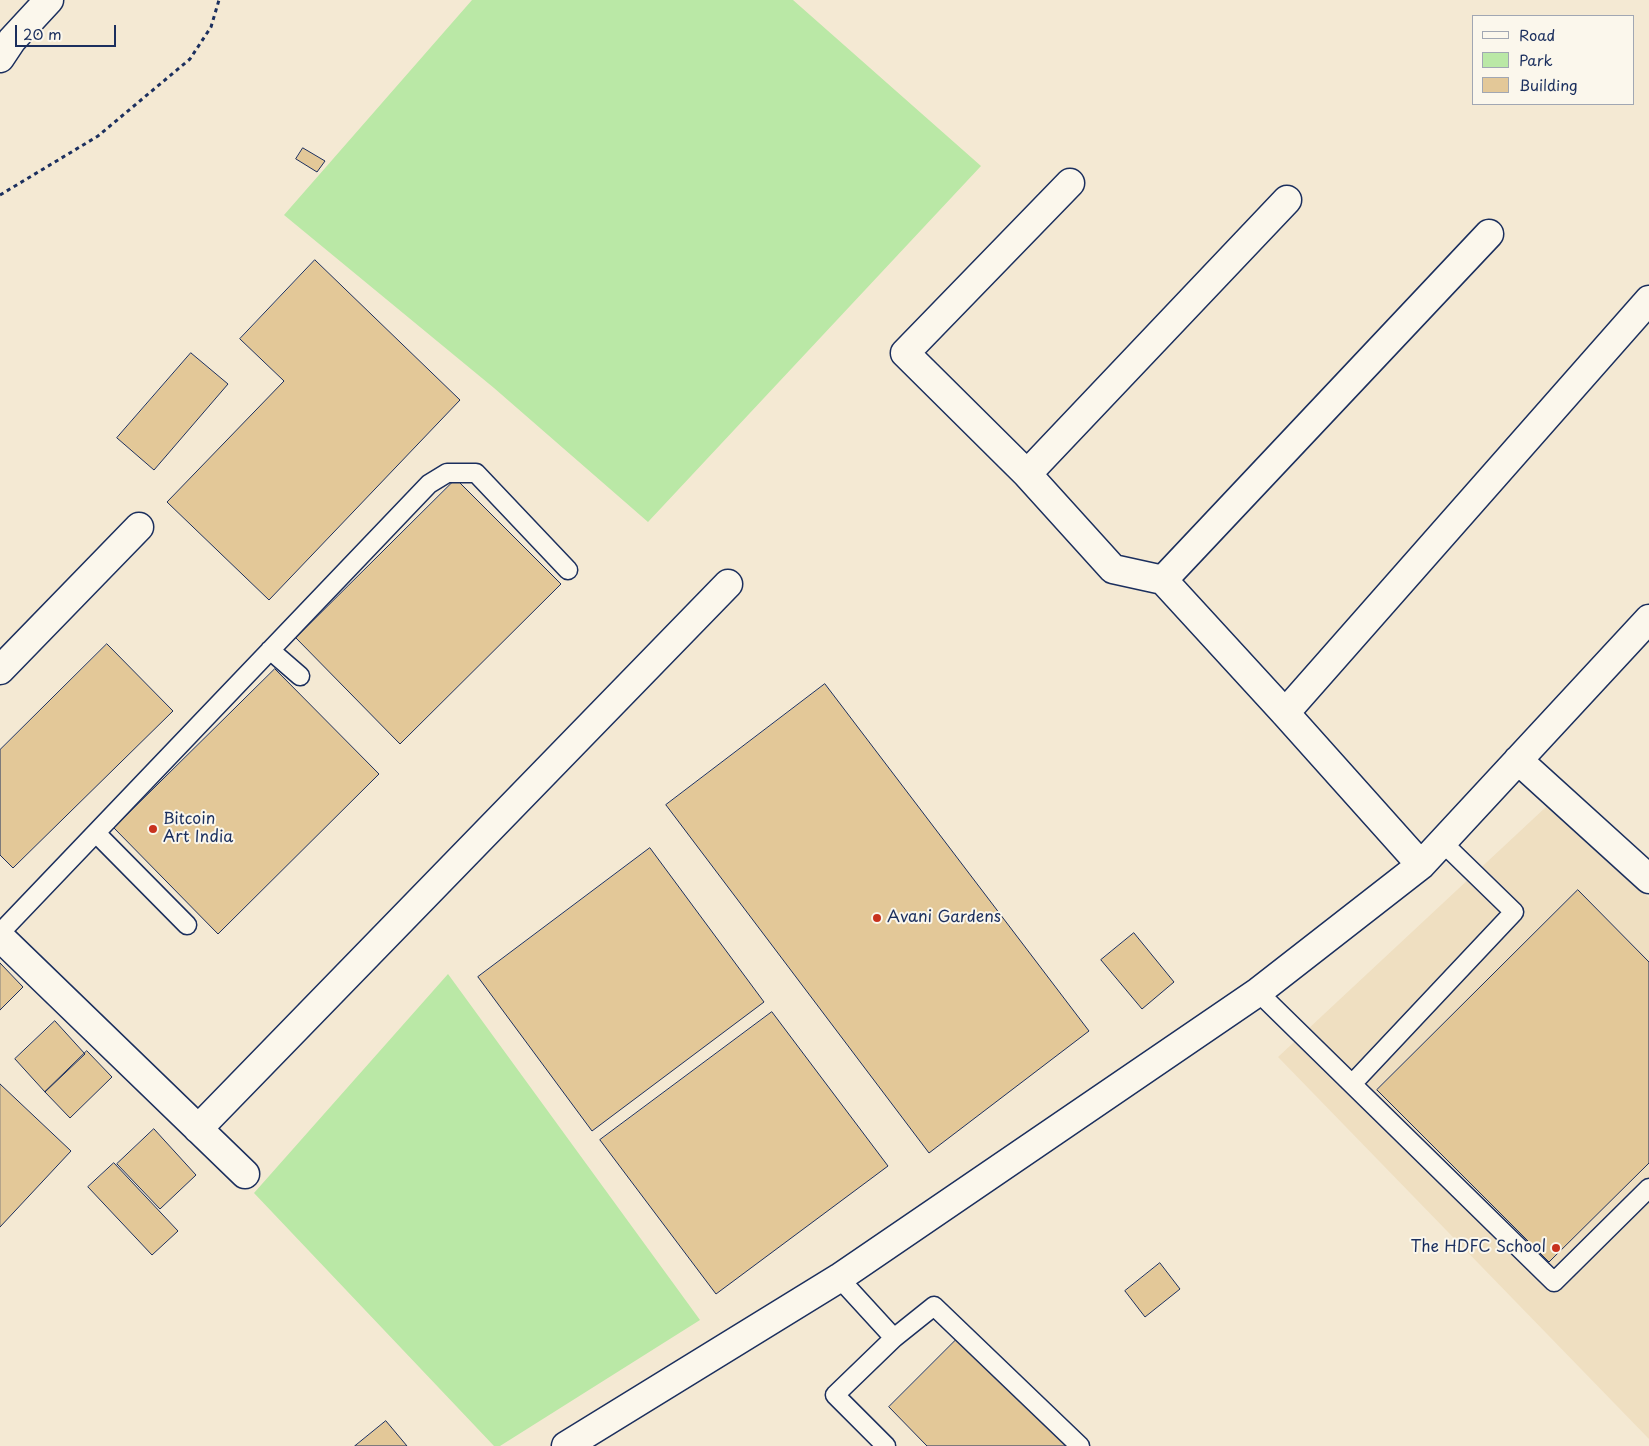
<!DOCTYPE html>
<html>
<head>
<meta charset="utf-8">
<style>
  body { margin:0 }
  #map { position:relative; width:1649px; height:1446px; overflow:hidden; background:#f4e9d3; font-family:"Playpen Sans",sans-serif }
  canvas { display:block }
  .legend { position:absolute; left:1472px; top:15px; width:162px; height:90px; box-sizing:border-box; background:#fbf7ec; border:1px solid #a1a7b3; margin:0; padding:6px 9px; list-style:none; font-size:15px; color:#1b2f5e }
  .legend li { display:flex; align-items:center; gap:10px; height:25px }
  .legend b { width:25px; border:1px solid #a1a7b3 }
  .scale { position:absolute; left:15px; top:25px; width:101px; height:22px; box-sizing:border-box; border:2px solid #1b2f5e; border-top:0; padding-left:6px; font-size:15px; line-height:18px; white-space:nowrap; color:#1b2f5e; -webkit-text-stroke:4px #fbf7ec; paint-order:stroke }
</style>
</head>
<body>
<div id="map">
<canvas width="1649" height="1446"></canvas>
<ul class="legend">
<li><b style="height:6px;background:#fbf7ec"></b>Road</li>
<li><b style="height:14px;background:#bae8a6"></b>Park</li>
<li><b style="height:14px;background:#e3c898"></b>Building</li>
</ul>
<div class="scale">20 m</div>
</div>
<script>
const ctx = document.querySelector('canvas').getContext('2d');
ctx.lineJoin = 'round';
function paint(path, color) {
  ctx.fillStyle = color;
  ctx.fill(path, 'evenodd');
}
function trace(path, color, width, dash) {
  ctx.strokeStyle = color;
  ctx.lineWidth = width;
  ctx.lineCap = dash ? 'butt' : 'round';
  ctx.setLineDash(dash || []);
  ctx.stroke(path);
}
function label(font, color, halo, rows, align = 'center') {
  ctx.font = font + ' "Playpen Sans",sans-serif';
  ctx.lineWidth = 4;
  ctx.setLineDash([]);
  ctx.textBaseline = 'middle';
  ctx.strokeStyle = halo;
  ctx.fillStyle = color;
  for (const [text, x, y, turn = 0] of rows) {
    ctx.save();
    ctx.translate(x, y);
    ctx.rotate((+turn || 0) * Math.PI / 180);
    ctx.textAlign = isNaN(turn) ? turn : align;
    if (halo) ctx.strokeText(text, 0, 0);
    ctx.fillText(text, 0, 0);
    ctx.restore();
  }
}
paint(new Path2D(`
  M1547,806L1649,898V1439L1278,1057Z`), '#efdfc1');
paint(new Path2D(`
  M472,0H793L981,166L648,522L494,388L284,215Z
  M448,974L700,1320L500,1446H494L254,1193Z`), '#bae8a6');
const building = new Path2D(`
  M303,148L325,161L317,172L296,159Z
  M315,260L460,400L269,600L167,502L284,381L240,339Z
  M191,353L228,384L154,470L117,438Z
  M456,479L561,584L400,744L296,638Z
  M107,644L173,711L13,868L0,855V750Z
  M275,669L379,774L218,934L114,828Z
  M825,684L1089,1031L929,1153L666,805Z
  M650,848L764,1002L592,1131L478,977Z
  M1578,890L1649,962V1163L1549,1262L1377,1090Z
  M1134,933L1174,982L1142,1009L1101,960Z
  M0,963L23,987L0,1010Z
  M772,1012L888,1166L716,1294L600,1140Z
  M55,1021L85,1054L45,1092L15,1059Z
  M87,1051L112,1077L70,1118L45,1092Z
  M0,1084L71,1151L0,1227Z
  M154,1129L196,1175L160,1209L117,1164Z
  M114,1163L178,1231L152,1255L88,1187Z
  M1160,1263L1180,1289L1145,1317L1125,1291Z
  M959,1337L1069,1446H927L889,1407Z
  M386,1421L407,1446H355Z`);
paint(building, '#e3c898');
trace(building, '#1b2f5e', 1);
const lane = new Path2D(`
  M270,650L300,676
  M96,833L187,925
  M0,933L429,484L447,473H476L568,570
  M1258,992L1554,1282L1649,1188
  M1352,1084L1514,912L1442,842
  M839,1278L894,1338
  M886,1446L835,1395L894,1338L934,1306L1080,1446`);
const street = new Path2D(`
  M1070,183L905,353L1027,474L1113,569L1163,580L1285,713L1421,865
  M1027,474L1287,200
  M1163,580L1489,234
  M0,670L139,527
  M1285,713L1649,300
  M1518,760L1649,879
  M0,937L245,1174
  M198,1129L728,584
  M566,1446L839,1278L1258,992L1421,865L1649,619`);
const secondary = new Path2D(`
  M0,58L12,40L49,0`);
trace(lane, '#1b2f5e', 21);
trace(street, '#1b2f5e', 31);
trace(secondary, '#1b2f5e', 31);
trace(new Path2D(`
  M0,195L98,136L190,59L211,27L219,0`), '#1b2f5e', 3, [4, 4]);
trace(lane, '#fbf7ec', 18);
trace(street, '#fbf7ec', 28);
trace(secondary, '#fbf7ec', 28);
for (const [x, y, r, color] of [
  [153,829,5,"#c8321e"],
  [877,918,5,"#c8321e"],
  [1556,1248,5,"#c8321e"]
]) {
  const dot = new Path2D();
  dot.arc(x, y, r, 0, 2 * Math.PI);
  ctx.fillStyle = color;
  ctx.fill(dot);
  trace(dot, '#fbf7ec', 2);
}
label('16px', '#1b2f5e', '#fbf7ec', [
  ["Bitcoin",163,820],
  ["Art India",163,838],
  ["Avani Gardens",887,918],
  ["The HDFC School",1546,1248,"right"]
], 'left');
</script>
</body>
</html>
